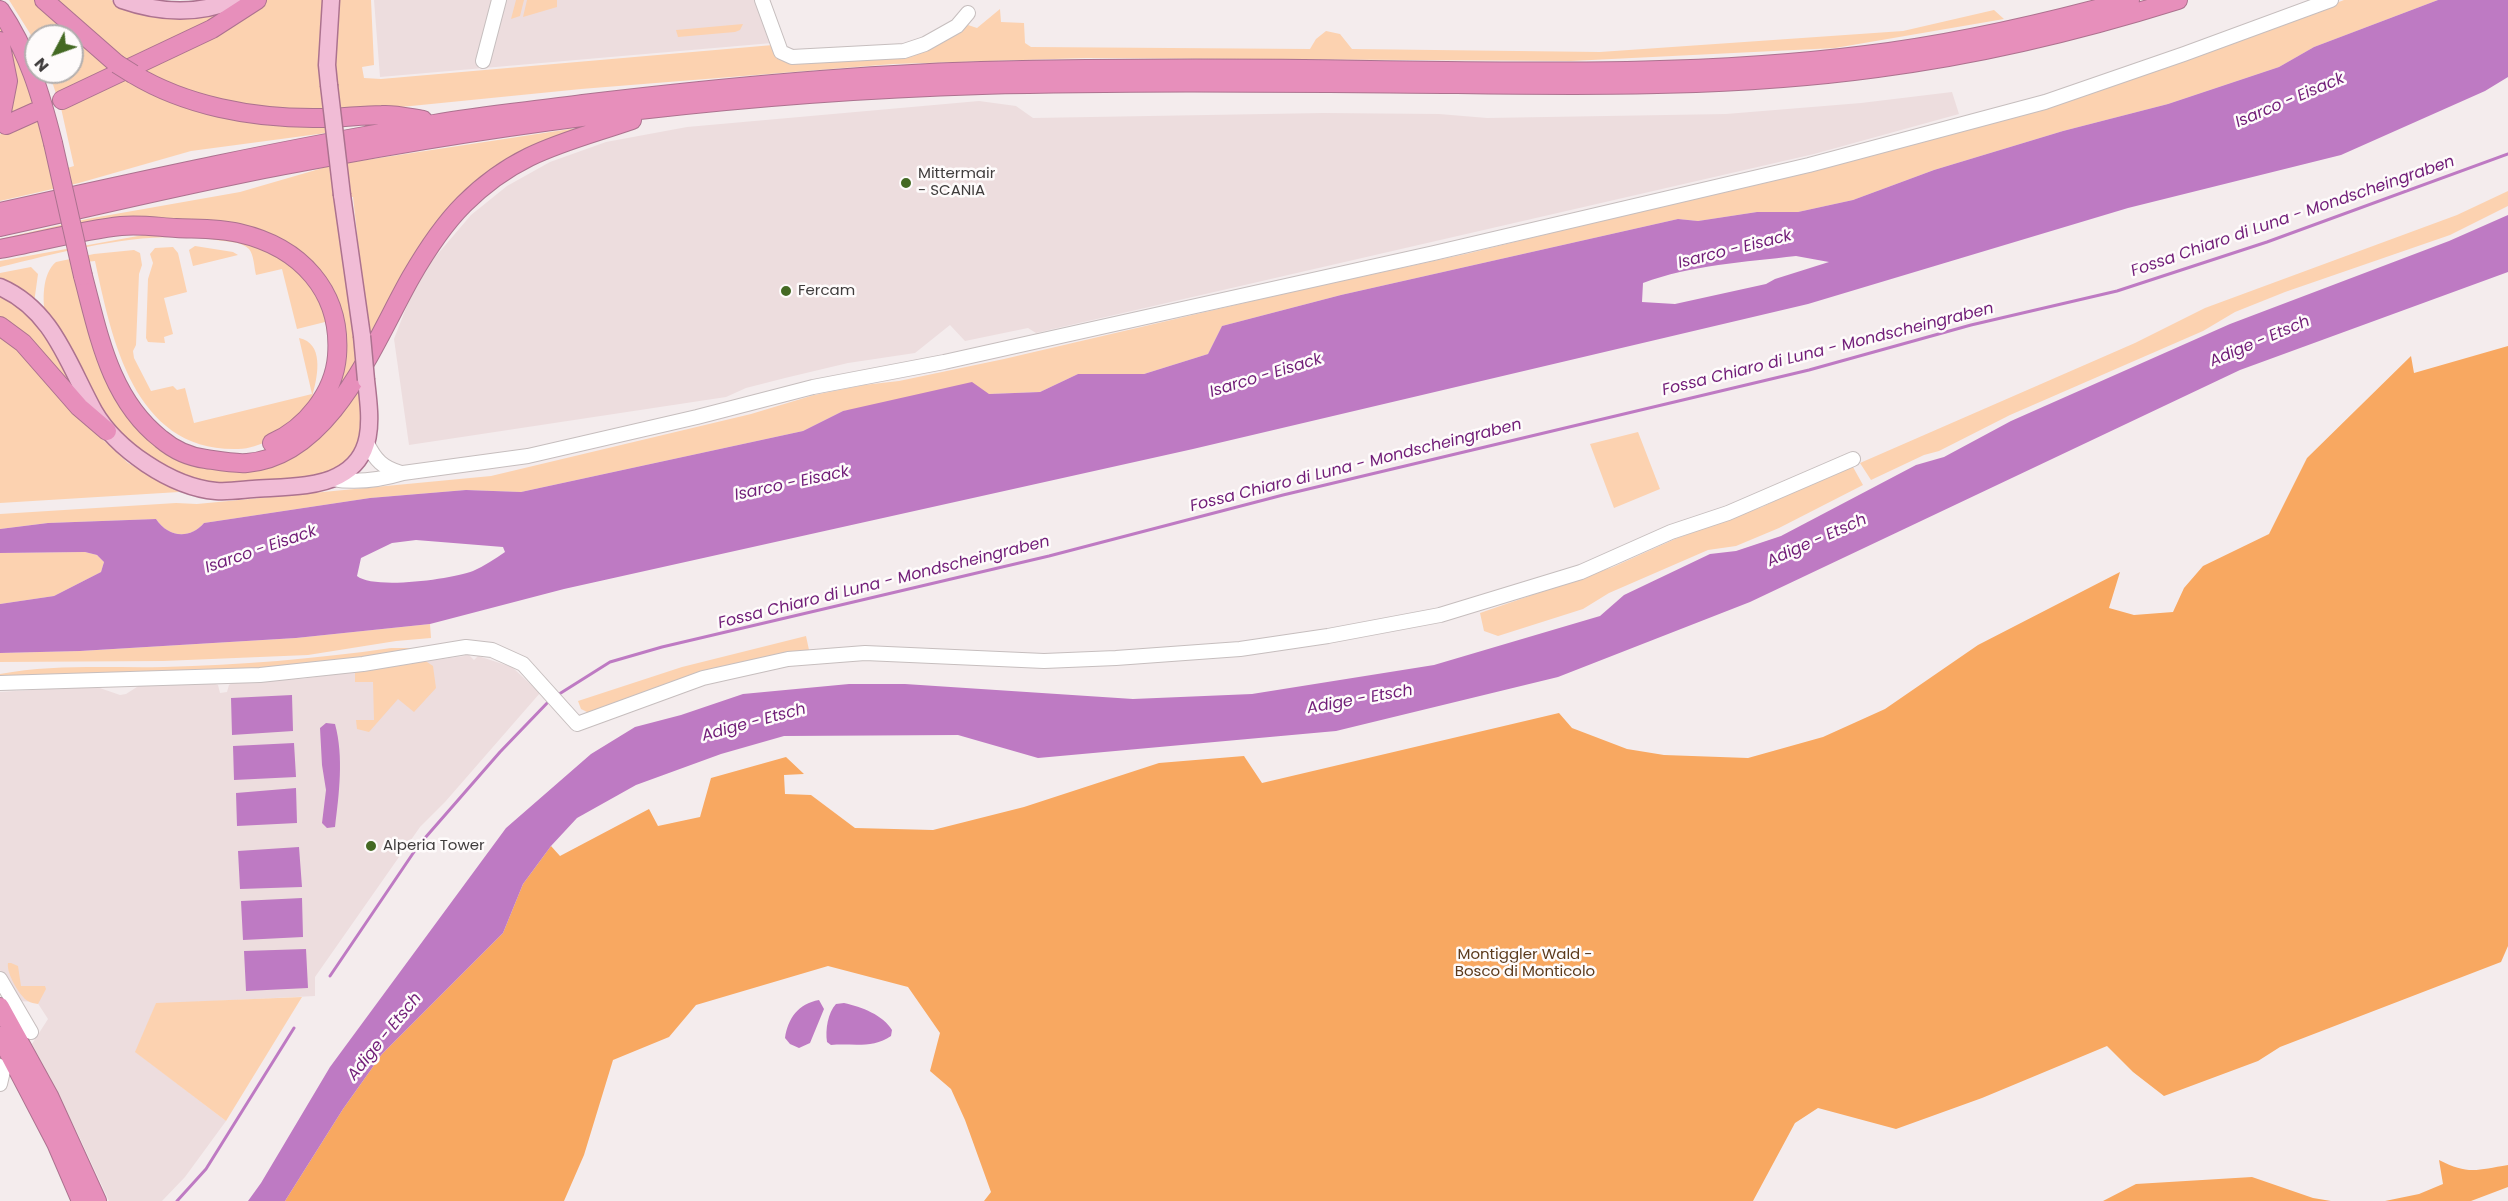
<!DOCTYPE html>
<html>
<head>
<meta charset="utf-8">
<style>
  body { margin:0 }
  #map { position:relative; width:2508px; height:1201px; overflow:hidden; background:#f4eced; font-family:Poppins,sans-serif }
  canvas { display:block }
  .north { position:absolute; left:24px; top:24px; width:60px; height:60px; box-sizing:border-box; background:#fefbfb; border:2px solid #b2afaf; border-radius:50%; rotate:229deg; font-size:16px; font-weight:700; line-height:24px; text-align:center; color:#3f3c3c }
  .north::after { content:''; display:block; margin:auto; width:21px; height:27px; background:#446923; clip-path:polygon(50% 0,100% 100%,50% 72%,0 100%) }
</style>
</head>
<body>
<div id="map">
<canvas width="2508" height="1201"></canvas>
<div class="north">N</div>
</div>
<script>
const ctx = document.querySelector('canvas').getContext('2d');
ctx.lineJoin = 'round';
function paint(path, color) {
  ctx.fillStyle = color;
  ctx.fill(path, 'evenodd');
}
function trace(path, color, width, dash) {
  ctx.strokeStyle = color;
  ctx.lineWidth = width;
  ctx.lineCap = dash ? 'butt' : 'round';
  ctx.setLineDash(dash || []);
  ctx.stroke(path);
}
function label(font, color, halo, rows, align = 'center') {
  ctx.font = font + ' Poppins,sans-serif';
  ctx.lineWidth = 5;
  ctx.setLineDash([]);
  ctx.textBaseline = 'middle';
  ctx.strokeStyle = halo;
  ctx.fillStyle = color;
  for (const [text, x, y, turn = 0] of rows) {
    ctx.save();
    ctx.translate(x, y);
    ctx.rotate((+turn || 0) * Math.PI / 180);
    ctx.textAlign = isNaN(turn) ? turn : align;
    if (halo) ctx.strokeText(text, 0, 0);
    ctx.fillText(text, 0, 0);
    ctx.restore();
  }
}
paint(new Path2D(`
  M374,0H757L772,43L380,77Z
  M1952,92L1959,114L1814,154L1036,333L1028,328L965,341L950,325L915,353L848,363L785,378L746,388L726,397L409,445L394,339L418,277L471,215L507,186L550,162L606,142L687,127L979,101L1016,106L1033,118L1323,113L1439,114L1487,118L1726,114L1861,103Z
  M467,653L474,660L478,656L512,667L540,693L445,802L420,827L315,977V996L156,1004L136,1052L226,1121L185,1177L162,1201H109L77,1132L32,1044L48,1019L37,1002L18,1001L0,970V692L94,686L120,695L126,694L140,685L213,683L218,685L220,693L227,692L229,685L234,681L301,679L464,656Z`), '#edddde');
paint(new Path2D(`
  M9,0H36L112,70L57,97L49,72H72V36H36V43Z
  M51,0H111L131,8L223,9L226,14L127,63Z
  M256,0H371L374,65L362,67L364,78L381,79L773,45L779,55H908L965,24L977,28L1000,9L1001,22L1024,23L1025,43L1031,47L1310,49L1316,39L1326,31L1340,34L1352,49L1600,52L1903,31L1994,10L2004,19L1835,48L1571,61L1086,58L893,64L581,89L341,113L212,102L138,70Z
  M516,0H524L520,16L511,19Z
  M527,0H557V7L523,17Z
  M2344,0H2438L2314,47L2279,67L2168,104L2063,131L1934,170L1853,200L1798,212H1757L1698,221L1678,219L1341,295L1222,326L1208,354L1144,374H1078L1040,392L989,394L843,411L803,431L521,492L466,490L370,498L204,523C189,540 168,537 156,519L48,523L0,529V514L176,503L197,504L491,476L751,414L814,395L864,385L899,381L1004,359L1291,292L1470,253L1871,154L2246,38Z
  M0,23L10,38L38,105L5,120L7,52L0,32Z
  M743,24L740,30L735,32L678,37L676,30Z
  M125,75L178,100L326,124V133L191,151L79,183L0,201V135L2,131L41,114L54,172L74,166L61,108Z
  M590,126L471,190L358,368L302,429L342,344L294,252L153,219L0,244V239L87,219L240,192L333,165ZM338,197H353L368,334Z
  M2508,191V206L2450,235L2285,292L2235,312L2203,331L2010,415L1939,451L1924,455L1871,480L1860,463L2135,343L2205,308L2457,215Z
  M149,234L245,239L284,257L319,293L329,336L325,322L297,329L282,269L256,275C254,267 254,255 249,249C242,242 231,242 223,241C148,228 72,250 0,267V261Z
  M195,246L233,252L238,255L193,266L189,250Z
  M173,247L178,253L187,292L164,298L173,334L164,337L165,343L148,342L146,338L148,279L153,263L150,254L155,248Z
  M134,250L140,253L142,265L139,274L136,345L133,351L134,358L151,391L173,386L177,390L185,388L194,423L312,394L299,338C324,343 318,375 313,393C312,398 311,406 308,410C305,414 298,418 294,422C276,436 262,448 238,449C134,452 112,340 95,261L76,263L92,331L161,446L258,465L360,378L362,440L344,462L330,472L314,476L227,485L190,478L171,470L128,443L103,414L46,318C42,302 42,273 56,262L94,254Z
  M31,267L38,274L34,303L0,283V273Z
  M0,294C43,321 54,350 78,392L0,323Z
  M0,334L8,339L88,426L128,463L179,492L0,503Z
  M1638,432L1660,489L1614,508L1590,444Z
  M1853,467L1863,485L1779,528L1736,546L1708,550L1609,593L1583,609L1498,636L1484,631L1480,613L1613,567L1675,539L1762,507L1820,479Z
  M85,552L97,555L104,562L101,572L54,596L0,604V553Z
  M430,624L431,638L396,641L308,655L163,661L0,662V653L80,651L296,638Z
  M806,636L809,650L699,674L589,713L581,709L578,701L682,667Z
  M391,648H412L369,658L282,669L0,678V674C54,664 109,668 164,667C240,665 315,659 391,648Z
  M424,660L433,666L436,688L414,712L398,699L369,732L357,729L356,720H374L373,682H355V672L359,670Z
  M11,963L18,966L21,986H45L46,989L38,1004C34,1003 31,1003 28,1001C20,997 6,973 8,963Z
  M302,997L226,1121L135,1052L156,1003Z`), '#fcd2b0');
paint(new Path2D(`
  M2508,346V946L2501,962L2280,1047L2258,1061L2164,1096L2133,1072L2107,1046L1982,1098L1896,1129L1818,1108L1795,1123L1753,1201H984L991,1192L965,1120L951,1089L930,1071L940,1033L908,987L828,966L696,1005L669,1037L613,1060L584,1155L564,1201H285L343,1109L382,1054L503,933L523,884L551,846L560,856L649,809L658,826L700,817L711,778L786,757L804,774L784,775L785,794L811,795L855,828L933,830L1024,807L1159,763L1244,756L1262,783L1559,713L1572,728L1627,749L1664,755L1748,758L1823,737L1885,709L1978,645L2120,572L2109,608L2134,615L2173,612L2184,588L2203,566L2269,534L2307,458L2411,356L2414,373Z
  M2439,1160C2468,1175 2477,1170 2508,1165V1187L2471,1201H2385L2419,1194L2443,1184Z
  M2252,1177L2313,1198L2331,1201H2103L2136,1184Z`), '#f8a861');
paint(new Path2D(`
  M2438,0H2508V77L2485,91L2341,155L2128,208L1808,304L1193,449L564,589L430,624L296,638L80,651L0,653V604L54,596L101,572L104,562L97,555L85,552L0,553V529L48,523L156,519C168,537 189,540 204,523L370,498L466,490L521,492L803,431L843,411L972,382L989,394L1040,392L1078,374H1144L1208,354L1222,326L1341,295L1678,219L1698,221L1757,212H1798L1853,200L1934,170L2063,131L2168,104L2279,67L2314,47ZM1796,256L1829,262L1775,279L1766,284L1675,304L1642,302L1643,283C1691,265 1745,262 1796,256ZM416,540L503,547L505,552C495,559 484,566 473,571C452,579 374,590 357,576L361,558L392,543Z
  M2508,215V272L2240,370L1750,602L1558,677L1336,731L1038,758L958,735L784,736L721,754L636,785L577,818L551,846L523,884L503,933L382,1054L343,1109L285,1201H248L261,1183L330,1067L506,828L591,754L635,727L681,715L743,694L849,684H905L1133,699L1252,694L1434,665L1600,616L1624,595L1710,554L1736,551L1781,536L1916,465L1944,457L2011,421L2230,324L2449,241Z
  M292,695L293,731L232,735L231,698Z
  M326,723L335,724C344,757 339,794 335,827L327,828L322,823L326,790L322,765L320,728Z
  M294,743L296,777L234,780L233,746Z
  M296,788L297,823L237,826L236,793Z
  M299,847L302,887L240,889L238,851Z
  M302,898L303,937L243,940L241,901Z
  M306,949L308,988L246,991L244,951Z
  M819,1000L824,1009L810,1043L799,1048L790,1044L785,1038C788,1018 798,1004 819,1000Z
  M844,1003C862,1007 883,1015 892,1030L891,1036C873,1049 852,1043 831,1045L827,1042C825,1030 828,1012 836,1004Z`), '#be7ac3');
trace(new Path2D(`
  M556,696L610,662L662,647L1049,556L1283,495L1809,370L1971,325L2117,291L2267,242L2508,154
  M330,976L418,846L500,752L551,699
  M177,1201L206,1169L294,1028`), '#be7ac3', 3);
const minor = new Path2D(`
  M762,0L781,52L792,57L904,51L925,44L957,26L968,13
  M483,61L499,0
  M367,443C375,460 383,468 401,473
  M332,479C356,483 380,480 403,473L528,456L697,417L813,387L944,362L1434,253L1809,165L2045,102L2184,54L2331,0
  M0,683L260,675L363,664L466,647L492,650L523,664L577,724L703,678L788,659L865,653L1044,661L1116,658L1240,649L1328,636L1440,615L1581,572L1671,532L1728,513L1853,459
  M0,979L31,1032
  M0,1066L3,1071L0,1084`);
const major = new Path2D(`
  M122,0C159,13 197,15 234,0
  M329,85L327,65L331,0
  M342,195L362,336
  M0,287C53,310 68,364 94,411C116,449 171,487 216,491C228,492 241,490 253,489C277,487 316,488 338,476C377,457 370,416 366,380`);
const highway = new Path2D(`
  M44,0L117,64
  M0,10C28,51 41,95 53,143
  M0,41L8,81L0,122
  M133,74C186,106 252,118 313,118C336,119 359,115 382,115C395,114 410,118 423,120
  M62,100L212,29L257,0
  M6,125L35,112
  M0,212C144,180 288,148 434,124C483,115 534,111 583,104C716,88 848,75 981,71C1111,68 1240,68 1370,70C1535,72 1701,76 1866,55C1955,44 2043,24 2130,0
  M0,227C97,206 194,182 291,164C518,120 751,92 982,85C1141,81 1299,83 1457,84C1597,86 1738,87 1877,68C1979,55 2079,31 2178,0
  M0,249C38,242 83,230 121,226C139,224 158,227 176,228C197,229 218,228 239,233C300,247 342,291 337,356C334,393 306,428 272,443
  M83,276C99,336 110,399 161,439C174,450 190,457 206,459C219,461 234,464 247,463C332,456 375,340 411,277C426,251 443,225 464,204C517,151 565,143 632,120
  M0,326L23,343L79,407L107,431
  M0,1007L49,1096L97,1201
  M0,1036L56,1143L81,1201`);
trace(minor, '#c6bebe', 16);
trace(major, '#ac728f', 19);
trace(highway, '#ac728f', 20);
trace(minor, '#fff', 14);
trace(major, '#f1bcd6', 16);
trace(highway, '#e78fbb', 18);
const majorBridge = new Path2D(`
  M329,85L342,195
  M362,336L366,380`);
const highwayBridge = new Path2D(`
  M117,64L133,74
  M53,143L83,276`);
trace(majorBridge, '#ac728f', 19, []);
trace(highwayBridge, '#ac728f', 20, []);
trace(majorBridge, '#f1bcd6', 16);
trace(highwayBridge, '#e78fbb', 18);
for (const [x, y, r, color] of [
  [906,183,6,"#446923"],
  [786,291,6,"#446923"],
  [371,846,6,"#446923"]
]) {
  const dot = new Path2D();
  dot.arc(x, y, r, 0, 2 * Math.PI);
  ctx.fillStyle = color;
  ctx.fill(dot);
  trace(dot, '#fefbfb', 2);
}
label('15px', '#3f3c3c', '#fefbfb', [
  ["Mittermair",918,174],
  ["- SCANIA",918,191],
  ["Fercam",798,291],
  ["Alperia Tower",383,846]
], 'left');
label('15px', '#5b3a1c', '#fefbfb', [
  ["Montiggler Wald -",1525,955],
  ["Bosco di Monticolo",1525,972]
]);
label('italic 16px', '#711d78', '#fefbfb', [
  ["Isarco - Eisack",2290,101,-23],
  ["Fossa Chiaro di Luna - Mondscheingraben",2293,217,-19],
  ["Isarco - Eisack",1735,250,-14],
  ["Adige - Etsch",2260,342,-23],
  ["Fossa Chiaro di Luna - Mondscheingraben",1828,350,-14],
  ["Isarco - Eisack",1266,376,-17],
  ["Fossa Chiaro di Luna - Mondscheingraben",1356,466,-14],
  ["Isarco - Eisack",792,484,-12],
  ["Adige - Etsch",1817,541,-24],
  ["Isarco - Eisack",261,550,-19],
  ["Fossa Chiaro di Luna - Mondscheingraben",884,583,-14],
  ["Adige - Etsch",1360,700,-10],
  ["Adige - Etsch",754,723,-15],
  ["Adige - Etsch",385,1037,-51]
]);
</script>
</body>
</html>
